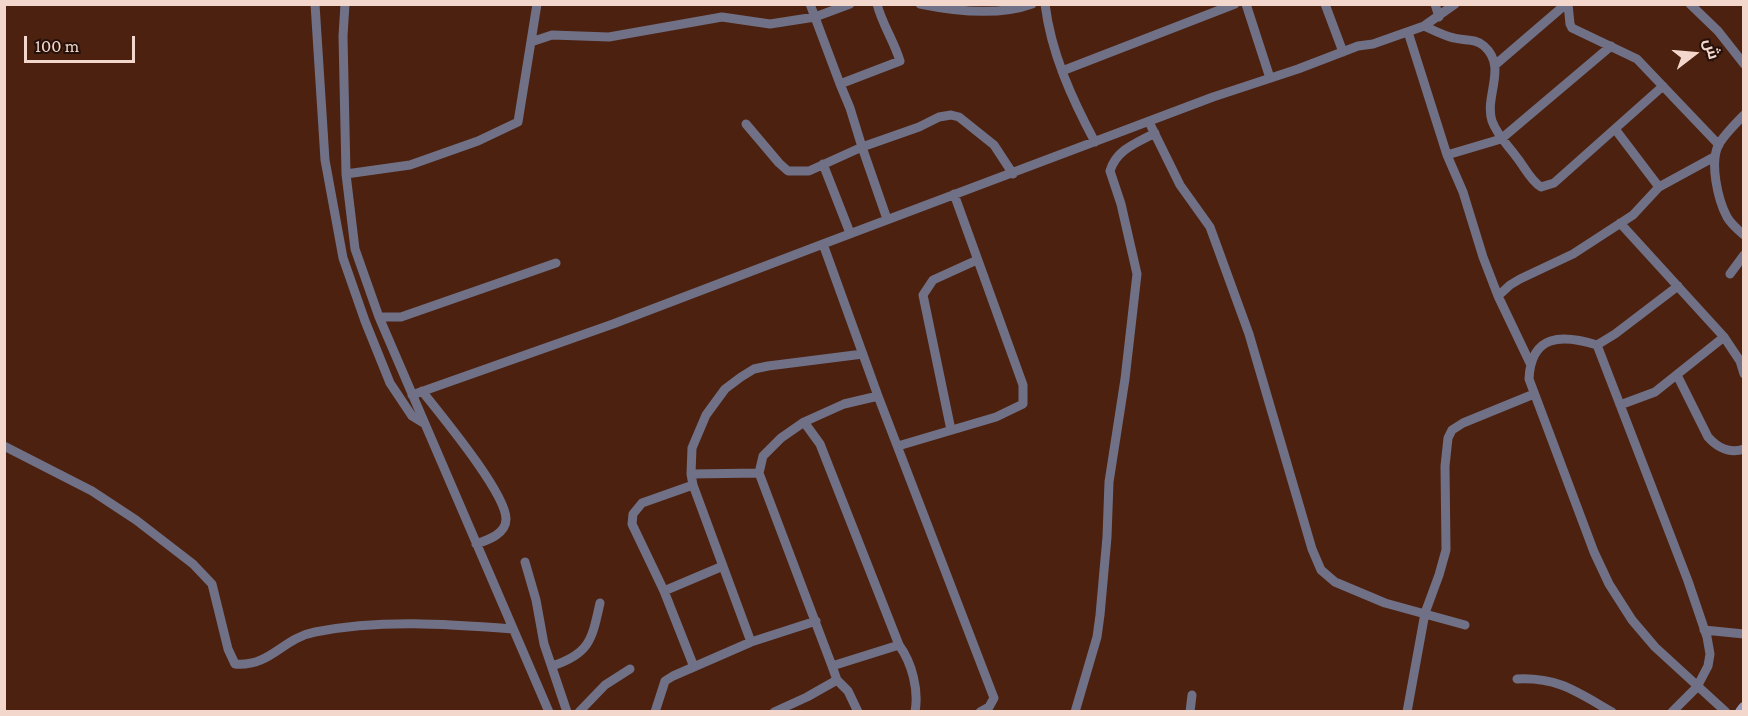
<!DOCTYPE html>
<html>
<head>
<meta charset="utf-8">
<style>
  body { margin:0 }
  #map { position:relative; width:1748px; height:716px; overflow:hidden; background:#4c2110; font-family:"Crimson Pro",Cairo,serif }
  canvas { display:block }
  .frame { position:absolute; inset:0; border:6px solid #f4d7cc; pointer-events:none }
  .north { position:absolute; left:1664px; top:24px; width:60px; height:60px; -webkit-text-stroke:4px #25110a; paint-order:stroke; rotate:74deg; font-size:16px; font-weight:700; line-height:24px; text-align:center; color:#f4d7cc }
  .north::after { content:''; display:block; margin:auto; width:21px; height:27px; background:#f4d7cc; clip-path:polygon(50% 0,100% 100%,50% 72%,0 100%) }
  .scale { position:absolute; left:24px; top:36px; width:111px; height:27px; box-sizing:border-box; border:3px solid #f4d7cc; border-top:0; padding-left:8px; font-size:18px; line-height:21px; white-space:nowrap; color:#f4d7cc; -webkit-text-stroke:4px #25110a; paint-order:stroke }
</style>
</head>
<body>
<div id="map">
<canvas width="1748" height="716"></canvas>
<div class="frame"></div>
<div class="north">ش</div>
<div class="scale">100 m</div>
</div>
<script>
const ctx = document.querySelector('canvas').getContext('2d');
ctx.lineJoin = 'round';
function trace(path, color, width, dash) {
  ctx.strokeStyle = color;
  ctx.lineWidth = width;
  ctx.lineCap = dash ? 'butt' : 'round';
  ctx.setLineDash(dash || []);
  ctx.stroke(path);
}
trace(new Path2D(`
  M315,4L325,160L343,258L365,321L390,383L412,416L425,424
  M345,4L343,36L346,174L355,249L379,317L549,712
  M810,4L840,84L900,61C894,41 882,24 877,4
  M920,4C954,11 999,16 1032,4
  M1045,4C1051,53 1072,99 1095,142
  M1246,4L1270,78
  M1325,4L1343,52
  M1435,4L1439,17
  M1568,4L1570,24L1572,28L1637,59L1719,145
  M1690,4L1718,31L1744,64
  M1424,26C1433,30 1444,36 1454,38C1465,41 1475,38 1484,46C1508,67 1484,96 1492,121C1498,137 1509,146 1518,159C1525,168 1531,181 1541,187L1554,183L1663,86
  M1408,32L1447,155L1463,192L1483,257L1498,296
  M531,42L552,35L609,37L722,17L770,24L815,17L850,4
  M1495,65L1566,4
  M1062,71L1235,4
  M1744,115C1735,124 1725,134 1719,144C1709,162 1718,200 1727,217C1731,224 1738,230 1744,235
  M1149,122L1180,185L1210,227L1249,334L1312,549L1321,570L1335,582L1385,603L1465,625
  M746,124L779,163L788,171H809L862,147L850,108L840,84
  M1615,129L1659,187
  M1447,155L1501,139L1611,46
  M823,164L850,233
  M346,174L410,165L478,141L518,122L537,4
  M887,219L862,147L919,127L939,117L951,115L959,117L994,145L1013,174
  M1620,223L1724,337L1740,361L1744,374
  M1730,274L1744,255
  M1678,286L1615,334L1597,345C1562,334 1531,334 1529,379L1594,552L1609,584L1632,620L1655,647L1726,712
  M379,317H401L556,263
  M1597,345L1688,581L1707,637L1710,654L1708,666L1697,687L1672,712
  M1530,363L1498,296L1510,285L1520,279L1573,254L1633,215L1659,187L1714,157
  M1677,375L1708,437C1718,448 1729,454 1744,449
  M422,391C440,414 506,493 506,519C506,534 488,540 476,544
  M412,395L613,324L823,244
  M1620,405L1655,392L1724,337
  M804,422L844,404L878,396
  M951,430L923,295L933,280L977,260
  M4,446L92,491L136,520L193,564L212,584L228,649L235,664C271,667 282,638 315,632C380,619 447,624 513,629
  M898,446L996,417L1023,404V385L954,194
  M691,474L759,473
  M693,485L642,503L633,514L632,524L664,591L694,667
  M525,562L536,600L544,644L567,712
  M664,591L723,566
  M1704,630L1744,634
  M751,642L693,485L691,474L692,448L706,415L725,389L741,377L754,369L768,366L863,354
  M552,666C590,654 592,639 600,603
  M832,666L899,645
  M1517,679C1558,677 1577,692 1612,712
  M579,712L605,685L630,669
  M655,712L665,681L673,676L751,642L816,621
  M774,712L807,697L837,680
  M858,712L848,691L837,680L832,666L759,473L763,456L781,438L804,422L820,444L899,645C912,663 919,690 915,712
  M980,712L989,707L994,698L878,396L823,244L1213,97L1298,69L1358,46L1373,44L1424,26L1455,4
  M1075,712L1097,637L1100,615L1107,537L1109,482L1125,379L1137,274L1121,204L1110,171C1116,150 1136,143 1155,133
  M1190,712L1192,695
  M1407,712L1425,613L1439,575L1446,550L1445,466L1448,438L1452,430L1463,423L1534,394`), '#707186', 9);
trace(new Path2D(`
  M1741,712L1744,708`), '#9497b7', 12);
</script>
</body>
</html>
